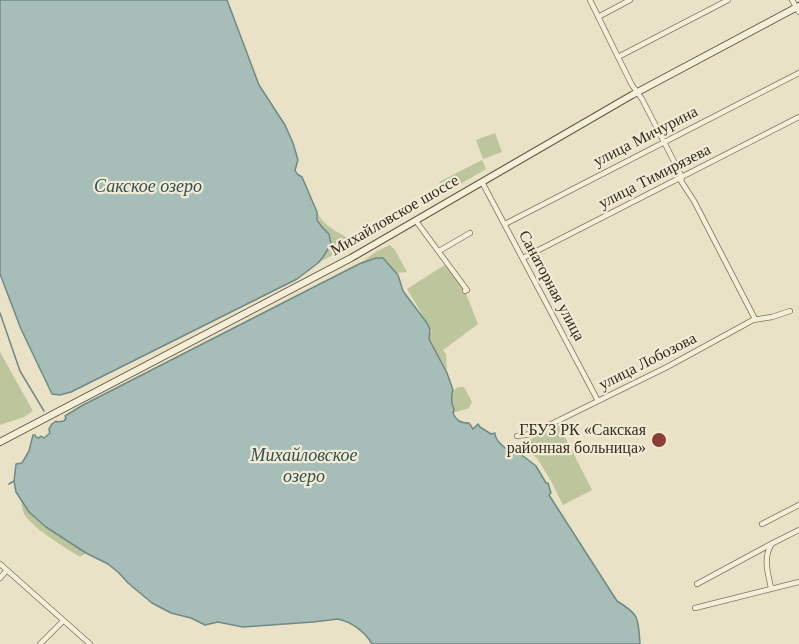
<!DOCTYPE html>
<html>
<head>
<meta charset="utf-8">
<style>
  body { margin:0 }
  canvas { display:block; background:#e9e2c7 }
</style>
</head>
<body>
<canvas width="799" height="644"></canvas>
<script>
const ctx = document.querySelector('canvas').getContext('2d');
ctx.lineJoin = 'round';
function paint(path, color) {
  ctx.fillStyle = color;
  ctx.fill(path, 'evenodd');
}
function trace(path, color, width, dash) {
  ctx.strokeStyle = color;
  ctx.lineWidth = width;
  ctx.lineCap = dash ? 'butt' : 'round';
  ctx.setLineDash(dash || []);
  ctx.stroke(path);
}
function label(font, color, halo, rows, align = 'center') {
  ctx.font = font + ' Georgia,serif';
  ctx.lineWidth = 4.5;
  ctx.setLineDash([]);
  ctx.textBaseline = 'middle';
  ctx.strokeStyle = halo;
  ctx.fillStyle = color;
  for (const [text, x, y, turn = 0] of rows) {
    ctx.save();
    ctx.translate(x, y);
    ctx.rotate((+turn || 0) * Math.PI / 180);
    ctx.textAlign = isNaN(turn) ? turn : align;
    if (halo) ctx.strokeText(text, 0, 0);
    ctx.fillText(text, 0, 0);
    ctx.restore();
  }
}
paint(new Path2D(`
  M495,133L502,152L483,159L476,140Z
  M482,160L486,169L445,193L439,182Z
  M317,212C324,228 342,233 355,243L318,263L323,257L329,234C322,227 318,222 317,212Z
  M390,245L395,250L407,272L396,273L383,258H376L359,264L377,251Z
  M446,264L465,291L478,324L443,350L446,354L447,373L429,339V334L432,331L407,289Z
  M0,352L33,411L24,417L0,425Z
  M459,387H464L472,402L469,408L453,413L451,392Z
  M559,425L592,490L563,505L551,481L537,458L519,445Z
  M21,500C38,525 62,537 86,553L80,557C63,546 40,533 27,518C22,512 22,506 21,500Z`), '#bdc59c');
const water = new Path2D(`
  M0,0H227L259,85L285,125L293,143L298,160L295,170L297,174L302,177L317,212V220L322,227L329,234L331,244L323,257L318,263L297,279L71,392L60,395L52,394L21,329L0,274Z
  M376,258H383L398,275L403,291L427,323L430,329L429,339L447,373L453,390C451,395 451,404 454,409L453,413C457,421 460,423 469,423L473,429L478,424L480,427L491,434L495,433C495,441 504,447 510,452L514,449L536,466L546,483H548L551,493L549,495L617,601C640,615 638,618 640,644H372C365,632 352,622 338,619L313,622L243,627L218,622L205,625L191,618L171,613L152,603L128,583L119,573L108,564L86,553L46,527L29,512L16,492L14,481L16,464L22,463L29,451L33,435H35L36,437L39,438L41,436L44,438L50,433L49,429L52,424L56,421L57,422L64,421L66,418L65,416L83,405L359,264Z`);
paint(water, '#a7bdb8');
trace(water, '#6f8a86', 1.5);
trace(new Path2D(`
  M0,313L20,371L44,411
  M9,484L14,481`), '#6f8a86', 1.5);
const minor = new Path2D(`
  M590,0L618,57L632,85L642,99L682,177L681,181L694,201L755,319
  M792,0L799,12
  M598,17L630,0
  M618,57L728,0
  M482,182L598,401
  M416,221L467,290L465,291
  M505,224L799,73
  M439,251L470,233
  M523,258L799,117
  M517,436L531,434L667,367L753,320L772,317L790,311
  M762,524L799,505
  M0,564L90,644
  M0,578L7,570
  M697,584L773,543L799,530
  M771,588C768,573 763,559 771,545
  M695,608L799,582
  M40,644L63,621`);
const secondary = new Path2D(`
  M0,442L351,258L632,95L799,6`);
trace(minor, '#82745e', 6);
trace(secondary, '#645641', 8);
trace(minor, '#f4efd9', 4.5);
trace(secondary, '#f4efd9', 6);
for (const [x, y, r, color] of [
  [659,440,8,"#893d36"]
]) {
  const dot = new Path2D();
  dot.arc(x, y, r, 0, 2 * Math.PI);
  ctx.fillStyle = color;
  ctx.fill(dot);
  trace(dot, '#f1ebd5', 2);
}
label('16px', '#342c20', '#f1ebd5', [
  ["улица Мичурина",646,137,-27],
  ["улица Тимирязева",655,177,-27],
  ["Михайловское шоссе",395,216,-30],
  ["Санаторная улица",551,286,62],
  ["улица Лобозова",648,362,-27]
]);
label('16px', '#342c20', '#f1ebd5', [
  ["ГБУЗ РК «Сакская",646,431],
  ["районная больница»",646,449]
], 'right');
label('italic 18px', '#315152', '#f1ebd5', [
  ["Сакское озеро",148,187],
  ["Михайловское",304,456],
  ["озеро",304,477]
]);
</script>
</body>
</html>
